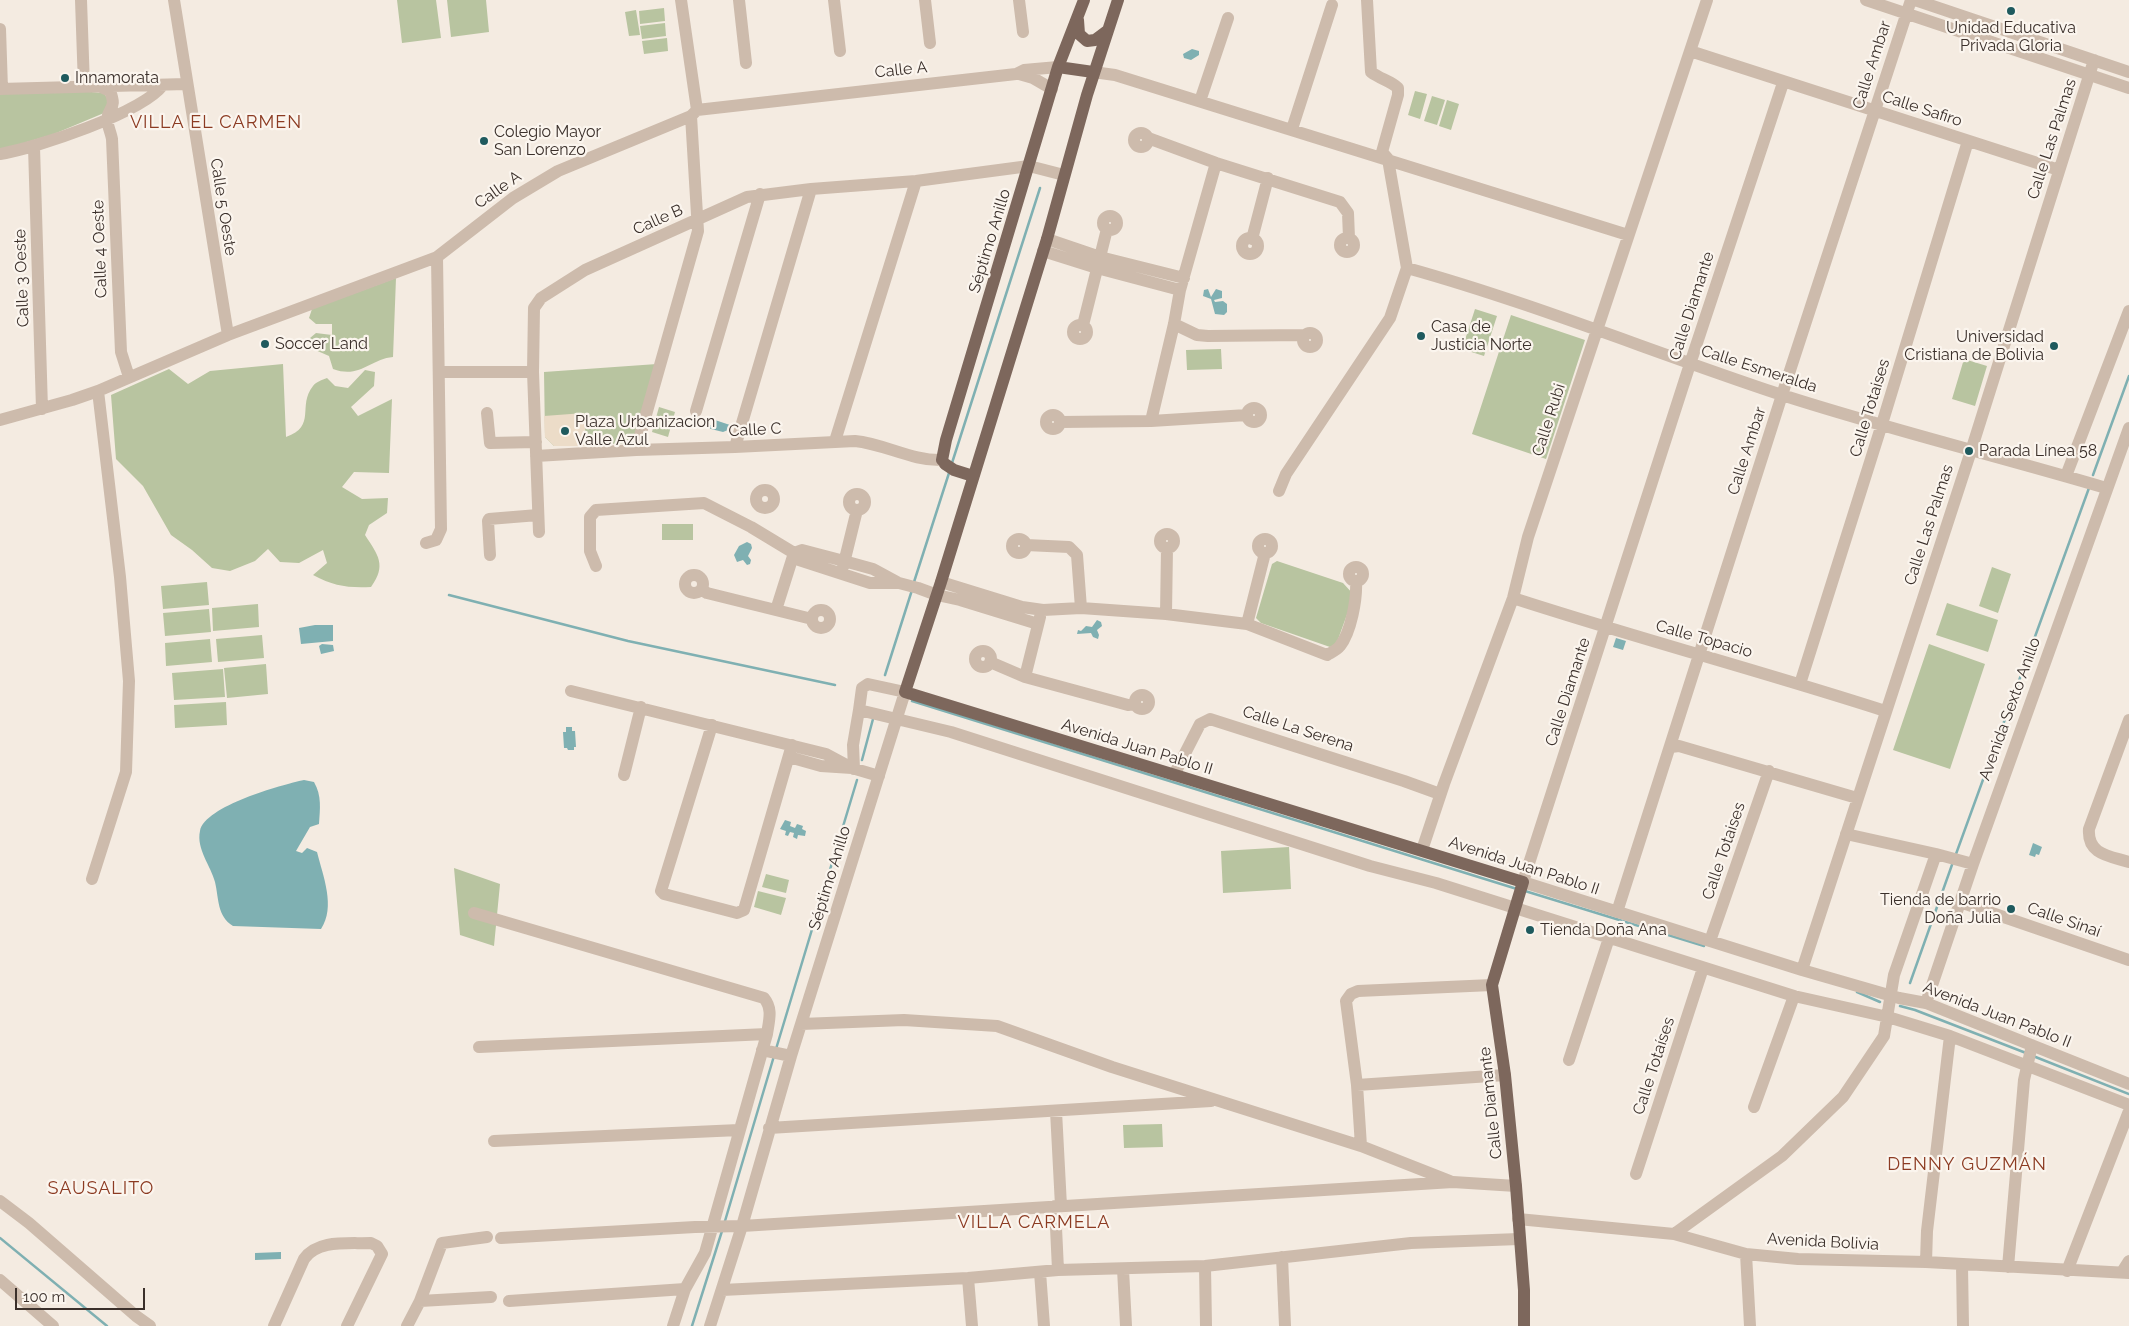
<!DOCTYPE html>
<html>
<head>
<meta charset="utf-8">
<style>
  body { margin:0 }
  #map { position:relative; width:2129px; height:1326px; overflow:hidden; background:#f4ebe1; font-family:Raleway,sans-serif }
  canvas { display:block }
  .scale { position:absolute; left:15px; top:1288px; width:130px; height:22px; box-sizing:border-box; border:2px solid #3b302b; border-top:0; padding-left:6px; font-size:15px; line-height:18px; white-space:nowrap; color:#3b302b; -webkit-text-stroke:4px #fbf5ee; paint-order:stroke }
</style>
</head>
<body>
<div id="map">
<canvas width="2129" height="1326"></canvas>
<div class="scale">100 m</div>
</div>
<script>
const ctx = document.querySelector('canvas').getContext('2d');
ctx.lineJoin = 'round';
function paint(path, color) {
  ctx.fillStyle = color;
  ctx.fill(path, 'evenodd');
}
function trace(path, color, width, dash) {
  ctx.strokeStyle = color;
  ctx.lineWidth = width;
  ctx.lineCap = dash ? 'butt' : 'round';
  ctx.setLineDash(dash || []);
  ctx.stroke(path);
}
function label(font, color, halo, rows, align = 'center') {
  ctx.font = font + ' Raleway,sans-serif';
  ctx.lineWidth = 4.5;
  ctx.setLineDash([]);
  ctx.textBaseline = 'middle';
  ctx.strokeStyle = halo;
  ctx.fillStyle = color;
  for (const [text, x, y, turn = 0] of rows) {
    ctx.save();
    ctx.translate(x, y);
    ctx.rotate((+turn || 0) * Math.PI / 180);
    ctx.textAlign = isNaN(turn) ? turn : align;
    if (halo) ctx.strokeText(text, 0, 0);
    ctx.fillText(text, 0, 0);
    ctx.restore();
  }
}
paint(new Path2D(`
  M397,0H436L441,38L402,43Z
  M447,0H486L489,32L451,37Z
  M664,8L665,21L640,24L639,11Z
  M636,10L640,35L629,36L625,12Z
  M665,23L666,36L642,39L640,26Z
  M667,38L668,51L644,54L642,41Z
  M79,91L104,93L109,101L104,113L54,134L0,150V94Z
  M1415,91L1427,94L1420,119L1408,115Z
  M1432,96L1445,100L1437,125L1424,121Z
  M1447,100L1459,104L1451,130L1439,126Z
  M396,278L393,357C370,359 360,379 333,369L329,356L313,349L310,338L316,333L332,335V324H316L309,318L312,309Z
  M1475,309L1497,316L1484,356L1462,349Z
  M1511,315L1585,340L1546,459L1472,434Z
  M1221,349L1222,369L1187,370L1186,350Z
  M1964,359L1987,366L1975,406L1952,399Z
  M283,364L286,437C317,426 297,406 313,386C316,382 322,380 327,378L335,386L348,388L365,370L375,372L374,386L351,407L358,416L392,399L389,473L354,472L342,487L362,499L388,498L387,513L369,525L365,535C378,555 387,565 371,587C347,588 334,586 313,575L327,563L323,550L299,563L280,562L268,549L255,561L230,571L212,568L192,550L171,535L143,486L116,459L111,395L169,369L188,384L210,371Z
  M657,364L633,443L554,446L545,437L544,372Z
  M659,407L675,412L668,437L652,432Z
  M662,524H693V540H662Z
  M1277,561L1343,583L1354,595L1336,645L1330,647L1261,623L1256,618L1272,564Z
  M1992,567L2011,574L1998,613L1979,606Z
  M207,582L209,605L163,609L161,586Z
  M1947,603L1998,620L1988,652L1936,635Z
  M258,604L259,627L213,631L212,608Z
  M209,609L211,632L165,636L163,613Z
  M262,635L264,658L218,662L216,639Z
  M210,639L212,662L166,666L165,643Z
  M1929,644L1985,664L1950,769L1893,750Z
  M266,664L268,694L227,698L224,668Z
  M223,669L225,697L174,700L172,673Z
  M226,702L227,725L175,728L174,705Z
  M1289,847L1291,889L1223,893L1221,851Z
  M454,868L500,884L494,946L460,935Z
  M766,874L789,880L786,893L762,887Z
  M758,891L786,898L781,915L754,907Z
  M1162,1124L1163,1147L1124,1148L1123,1125Z`), '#b8c4a0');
paint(new Path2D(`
  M584,413L586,446H554L545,437L544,416Z`), '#ecdcc8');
paint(new Path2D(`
  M1192,49L1199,51V55L1191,60L1184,58L1183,54Z
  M1208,289L1211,297L1216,289L1222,291V298L1214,300L1215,302L1223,301L1227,304V312L1224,315L1215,314L1211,299L1203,296L1204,290Z
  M715,420L730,425L728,430L723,432L707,428L708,425H713Z
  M747,542L751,544L752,548L748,556L751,560L750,564L747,565L743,560L737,562L734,555L739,546Z
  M1097,620L1101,622L1102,626L1097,630L1099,635L1098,639L1093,637L1091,633L1077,634L1078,630L1081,631L1086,626L1092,627Z
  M315,625H333V641L301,644L299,628Z
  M1616,638L1626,641L1623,650L1613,647Z
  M322,644L333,645L334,651L321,654L319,646Z
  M566,727H572V731H575L576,747H574V750H568L567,748H564L563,732H566Z
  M304,780L314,782C322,796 320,809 319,824L310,827L296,851L302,853L307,848L317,852C323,876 336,907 321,929L233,926C217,916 219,899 215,882C211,866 196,849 200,831C205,806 281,785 304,780Z
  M785,820L791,822L790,826L795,828L797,824L803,826L802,829L806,831L805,836L798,835L797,839L793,837L794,833L790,832L788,836L785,835L786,831L780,829Z
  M2033,843L2042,847L2039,855L2036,854L2035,857L2029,855Z
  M281,1252V1259L255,1260V1253Z`), '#7fb0b2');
trace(new Path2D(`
  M952,463L1040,188
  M2093,475L2129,376
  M914,582L949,473
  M449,595L628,641L835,685
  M885,675L912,590
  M912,701L1517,889
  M862,760L873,719
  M1956,854L2089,488
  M1525,891L1704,946
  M1910,983L1953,862
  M1857,992L1880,1002
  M1900,1006L1915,1010L2026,1053
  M776,1049L857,780
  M2033,1056L2129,1094
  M725,1221L774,1056
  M0,1238L107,1326
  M692,1326L722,1231`), '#7fb0b2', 2.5);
trace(new Path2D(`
  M81,0L84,86
  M174,0L228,335
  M681,0L697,110
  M739,0L746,63
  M834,0L840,51
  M925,0L930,43
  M1019,0L1023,32
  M1866,0L2129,88
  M1915,0L2129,72
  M0,29L2,89
  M1690,51L2059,170
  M1093,72L1115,75L1628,235
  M1019,74L1033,78L1052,89
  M1783,83L1690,364L1523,882L1802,970L1899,998L1926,1003L2129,1084
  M99,86L110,91C117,109 109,106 107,119C107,124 111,133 112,139L121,352L129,377
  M0,89L186,84
  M1200,101L1228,18
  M1292,129L1332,5
  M1134 140a7 7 0 1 1 14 0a7 7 0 1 1-14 0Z
  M1148,138L1216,163L1340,202L1348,213L1349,238
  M34,147L42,409
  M0,154C36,148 142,113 163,85
  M1103 223a7 7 0 1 1 14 0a7 7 0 1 1-14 0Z
  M1340 245a7 7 0 1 1 14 0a7 7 0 1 1-14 0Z
  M1242 246a8 8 0 1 1 16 0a8 8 0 1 1-16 0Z
  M1047,239L1100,257L1184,278
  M1252,239L1268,178
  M1043,251L1097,268L1180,290
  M1407,268C1533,303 1655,353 1779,394C1887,429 1998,456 2106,488
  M1174,324L1197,335L1208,336L1304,335
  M1073 332a7 7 0 1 1 14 0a7 7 0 1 1-14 0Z
  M1083,325L1107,229
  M1303 340a7 7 0 1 1 14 0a7 7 0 1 1-14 0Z
  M439,372H533
  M1247 415a7 7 0 1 1 14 0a7 7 0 1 1-14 0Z
  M696,411L760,194
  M487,413L490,443L536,442
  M1046 422a7 7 0 1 1 14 0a7 7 0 1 1-14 0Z
  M0,420L72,400L98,391L228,335L437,257L513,198L558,171L691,116L697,110L1016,74L1024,70L1058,67
  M1151,421L1174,324L1180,290L1216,163
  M1061,422L1151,421L1247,415
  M835,441L916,181
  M735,447L811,189
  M636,450L698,231L691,116
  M536,456L636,450L735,447L855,441C885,444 912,461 942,460L945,464
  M2066,476L2129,311
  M756 499a9 9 0 1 1 18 0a9 9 0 1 1-18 0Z
  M1279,491L1286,474L1390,318L1407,268L1390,171L1388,159L1382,152L1398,95V88C1391,81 1380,79 1371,72L1367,0
  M849 502a8 8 0 1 1 16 0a8 8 0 1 1-16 0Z
  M539,532L533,372L534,308L541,298L585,270L747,197L811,189L916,181L1029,166L1064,175
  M1160 541a7 7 0 1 1 14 0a7 7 0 1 1-14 0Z
  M1012 546a7 7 0 1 1 14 0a7 7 0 1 1-14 0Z
  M1258 546a7 7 0 1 1 14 0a7 7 0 1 1-14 0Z
  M426,543L436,540L441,529L437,257
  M1026,545L1069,547L1077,555L1081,608
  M794,553L802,550L844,561L873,569L897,582
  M490,555L488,521L489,519L538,515
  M596,566L590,551V517L596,510L704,503L751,527L794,553L799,560L870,583H899L918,588L937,595L960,600L1038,624
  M1349 574a7 7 0 1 1 14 0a7 7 0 1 1-14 0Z
  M843,567L857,510
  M685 584a9 9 0 1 1 18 0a9 9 0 1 1-18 0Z
  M941,582L1022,607L1043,610L1081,608L1166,614L1247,624L1327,655C1332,652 1337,650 1340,646C1351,632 1357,599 1356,582
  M702,590L707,593L812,619
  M1513,598C1636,638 1761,671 1885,711
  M776,610L794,553
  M812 619a9 9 0 1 1 18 0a9 9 0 1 1-18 0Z
  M1166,614L1167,548
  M1247,624L1265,553
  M975 659a8 8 0 1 1 16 0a8 8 0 1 1-16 0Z
  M990,662L1025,677L1128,705L1135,704
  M1025,677L1040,617
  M1800,684L1882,424L1968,141
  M571,691L826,754L852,768L879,776
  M1135 702a7 7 0 1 1 14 0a7 7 0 1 1-14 0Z
  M2129,720L2089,829C2087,855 2110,856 2129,862
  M712,725L661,891L664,894L737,913L744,910L792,745
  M1671,747L1679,746L1857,798
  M789,757L821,766L852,768
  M854,769L853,745L859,710L951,732L1370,866L1436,883L1794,996L1888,1017L1950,1036L2129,1105
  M624,775L641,707
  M1174,775L1200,724L1210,719L1404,781L1440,794
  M1846,834L1936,854L1973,864
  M1422,850L1444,784L1513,598L1528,537L1707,0
  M92,879L126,772L129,681L120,577L98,391
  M1960,902L2129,960
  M1617,912L1782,395L1911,0
  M474,913L764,998C773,1009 769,1020 767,1034L705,1253L685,1289L673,1326
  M1710,941L1769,771
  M1802,970L1971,451L2094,60
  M1926,1003L1973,864L2129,428
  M801,1024L904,1020L997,1026L1112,1067L1361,1146L1450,1181
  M479,1047L767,1034
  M762,1050L791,1056
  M1569,1060L1609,938
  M1357,1085L1505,1075
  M1754,1107L1794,996
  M1056,1111L1061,1206
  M769,1128L1211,1101
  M494,1141L739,1130
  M1361,1146L1357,1085L1346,1001L1351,994L1358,991L1492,985
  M1636,1174L1703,968
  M0,1201L29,1223L136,1316L150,1326
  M1055,1206L1058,1270
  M1518,1219L1674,1234L1746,1254L1798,1259L1926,1262L2129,1273
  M1674,1234L1782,1156L1843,1097L1884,1036L1894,975L1936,854
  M501,1238L695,1227L742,1226L1453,1182L1516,1186
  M1746,1254L1750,1326
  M1282,1257L1285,1326
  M1926,1262L1927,1231L1950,1036
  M1205,1266L1206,1326
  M1962,1266L1963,1326
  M2008,1267L2024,1080L2032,1045
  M1123,1269L1126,1326
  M2067,1271L2129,1111
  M1040,1272L1044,1326
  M2122,1272L2129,1261
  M968,1278L972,1326
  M0,1280L53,1326
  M722,1290L968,1278L1058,1270L1205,1266L1411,1243L1519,1239
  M420,1301L491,1297
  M509,1301L685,1289
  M274,1326L304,1259C318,1239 349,1244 371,1243L377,1246L382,1254L347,1326
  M407,1326L420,1301L442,1243L487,1237
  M710,1326L742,1226L791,1056L905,692L868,684L862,688L859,710`), '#cdbbac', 12);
trace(new Path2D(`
  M1118,0L1087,95L1047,239L941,582L905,692L1523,882L1492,985L1505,1075L1516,1186L1524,1290V1326
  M1078,20L1079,34L1087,41L1095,40L1107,31
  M1058,67L1093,72
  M942,460L946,440L1058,67L1084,0
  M945,464L954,470L973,476`), '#7d675c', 12);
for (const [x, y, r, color] of [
  [2011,11,5,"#1f5a5e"],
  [65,78,5,"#1f5a5e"],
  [484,141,5,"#1f5a5e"],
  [1421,336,5,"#1f5a5e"],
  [265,344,5,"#1f5a5e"],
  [2054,346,5,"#1f5a5e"],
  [565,431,5,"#1f5a5e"],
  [1969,451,5,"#1f5a5e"],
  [2011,909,5,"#1f5a5e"],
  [1530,930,5,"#1f5a5e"]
]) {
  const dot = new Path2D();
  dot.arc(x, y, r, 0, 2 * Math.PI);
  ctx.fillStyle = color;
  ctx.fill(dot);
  trace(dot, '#fbf5ee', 2);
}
label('16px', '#3b302b', '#fbf5ee', [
  ["Unidad Educativa",2011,28,"center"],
  ["Privada Gloria",2011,46,"center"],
  ["Innamorata",75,78],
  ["Colegio Mayor",494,132],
  ["San Lorenzo",494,150],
  ["Casa de",1431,327],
  ["Justicia Norte",1431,345],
  ["Universidad",2044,337,"right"],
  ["Cristiana de Bolivia",2044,355,"right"],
  ["Soccer Land",275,344],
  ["Plaza Urbanizacion",575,422],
  ["Valle Azul",575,440],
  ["Parada Línea 58",1979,451],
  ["Tienda de barrio",2001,900,"right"],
  ["Doña Julia",2001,918,"right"],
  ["Tienda Doña Ana",1540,930]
], 'left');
label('16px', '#3b302b', '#fbf5ee', [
  ["Calle Ambar",1872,65,-72],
  ["Calle A",901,70,-6],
  ["Calle Safiro",1922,109,18],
  ["Calle Las Palmas",2052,139,-72],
  ["Calle A",498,190,-35],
  ["Calle 5 Oeste",223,207,81],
  ["Calle B",658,220,-24],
  ["Séptimo Anillo",990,241,-73],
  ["Calle 4 Oeste",100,249,-92],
  ["Calle 3 Oeste",22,278,-92],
  ["Calle Diamante",1692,306,-72],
  ["Calle Esmeralda",1759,369,18],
  ["Calle Totaises",1870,408,-73],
  ["Calle Rubi",1549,420,-72],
  ["Calle C",755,430,-3],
  ["Calle Ambar",1747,451,-72],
  ["Calle Las Palmas",1929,525,-72],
  ["Calle Topacio",1704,639,16],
  ["Calle Diamante",1568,692,-72],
  ["Avenida Sexto Anillo",2010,709,-70],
  ["Calle La Serena",1298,729,18],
  ["Avenida Juan Pablo II",1137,747,17],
  ["Calle Totaises",1724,851,-71],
  ["Avenida Juan Pablo II",1524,866,18],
  ["Séptimo Anillo",830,878,-73],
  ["Calle Sinaí",2064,920,19],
  ["Avenida Juan Pablo II",1997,1015,21],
  ["Calle Totaíses",1654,1066,-72],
  ["Calle Diamante",1491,1103,-96],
  ["Avenida Bolivia",1823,1242,3]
]);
ctx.letterSpacing = '1px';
label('18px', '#8c3b22', '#fbf5ee', [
  ["VILLA EL CARMEN",216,123],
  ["DENNY GUZMÁN",1967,1165],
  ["SAUSALITO",101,1189],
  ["VILLA CARMELA",1034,1223]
]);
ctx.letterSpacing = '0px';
</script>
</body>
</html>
